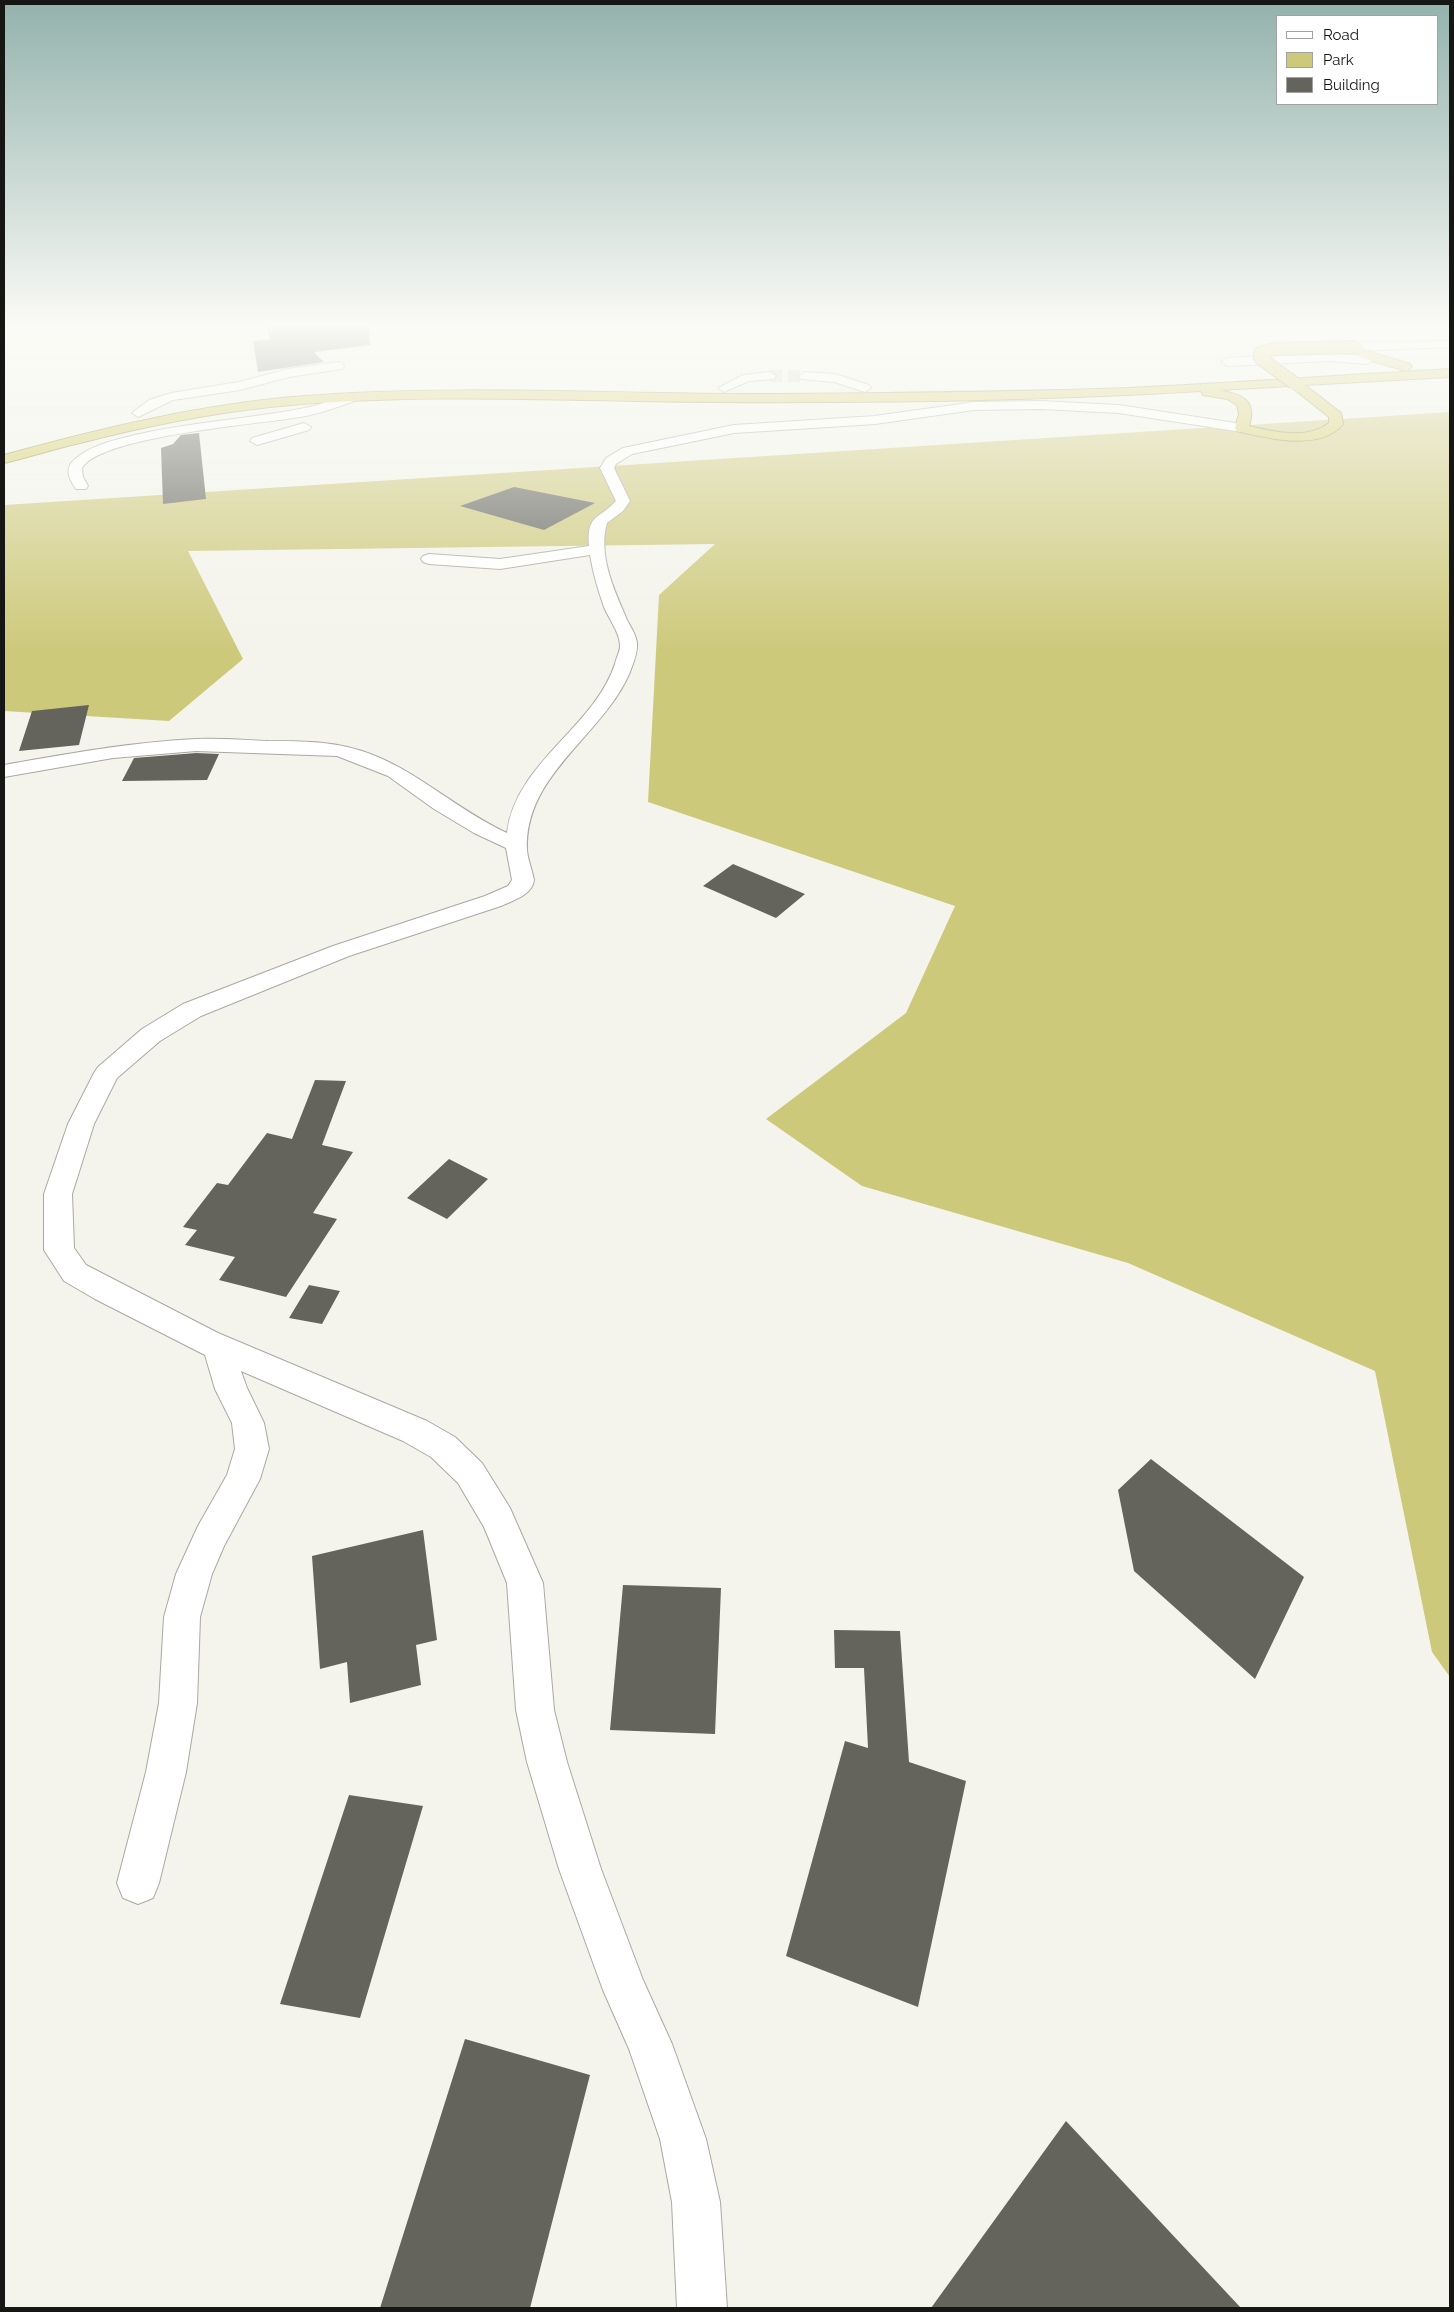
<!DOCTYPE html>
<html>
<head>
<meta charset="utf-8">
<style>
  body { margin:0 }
  #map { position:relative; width:1454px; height:2312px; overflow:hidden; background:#f4f4ec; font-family:Raleway,sans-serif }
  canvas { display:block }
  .frame { position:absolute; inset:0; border:5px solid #161614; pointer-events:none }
  .legend { position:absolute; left:1276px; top:15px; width:162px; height:90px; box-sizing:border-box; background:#fff; border:1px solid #a2a2a1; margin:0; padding:6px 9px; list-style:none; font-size:15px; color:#161614 }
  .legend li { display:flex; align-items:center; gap:10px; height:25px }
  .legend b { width:25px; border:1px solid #a2a2a1 }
</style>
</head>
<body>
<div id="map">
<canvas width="1454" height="2312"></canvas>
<div class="frame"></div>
<ul class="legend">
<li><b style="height:6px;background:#fff"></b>Road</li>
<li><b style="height:14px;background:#cdc97b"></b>Park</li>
<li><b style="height:14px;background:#64645d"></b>Building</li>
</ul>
</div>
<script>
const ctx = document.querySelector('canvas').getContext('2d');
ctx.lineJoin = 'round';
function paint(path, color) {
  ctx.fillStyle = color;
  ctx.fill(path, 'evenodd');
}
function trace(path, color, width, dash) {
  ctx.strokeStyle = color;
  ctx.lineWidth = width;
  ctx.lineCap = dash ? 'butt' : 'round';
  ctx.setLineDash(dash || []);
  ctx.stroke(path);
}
paint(new Path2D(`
  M1450,412V1677L1432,1652L1375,1371L1128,1263L862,1186L766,1119L906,1013L955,906L648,802L659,595L715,544L188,551L243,659L169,721L4,711V505Z`), '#cdc97b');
paint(new Path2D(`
  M267,326H369L370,345L314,352L324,362L258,372L253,341L270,339Z
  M199,433L206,499L163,504L161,448L173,444L181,435Z
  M514,487L595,503L544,530L460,506Z
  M89,705L79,745L19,751L32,711Z
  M196,753L219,754L207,780L122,781L134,758Z
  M733,864L805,894L776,918L703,886Z
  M315,1080L346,1081L322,1145L353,1152L313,1213L337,1219L286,1297L219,1280L235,1257L185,1245L197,1230L183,1227L217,1183L228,1185L267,1133L292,1139Z
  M449,1159L488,1179L447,1219L407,1198Z
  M309,1285L340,1291L322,1324L289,1318Z
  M1151,1459L1304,1577L1255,1679L1134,1571L1118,1490Z
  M423,1530L437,1640L416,1645L421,1685L350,1703L347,1662L320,1669L312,1556Z
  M623,1585L721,1588L715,1734L610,1730Z
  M834,1630L900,1631L909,1762L966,1781L918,2007L786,1956L845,1741L868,1748L864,1668H835Z
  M349,1795L423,1806L360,2018L280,2004Z
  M465,2039L590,2075L530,2308H380Z
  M1066,2121L1241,2308H931Z`), '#64645d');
trace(new Path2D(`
  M770,376H805`), '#d3d3cc', 12, [12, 6]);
const minor = new Path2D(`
  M1450,341V347L1356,351L1350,347L1356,343Z
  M1330,353L1367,356L1373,360L1367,364L1330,361L1227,366L1221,362L1227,358Z
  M338,362L342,363L344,366L342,369L289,377L240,390L173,400L138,417L132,413L149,400L171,393L239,382L288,369Z
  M770,372L776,376L774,379L749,381L724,392L718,388L743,375Z
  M805,372L835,374L869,385L871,388L865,392L834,382L801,379L799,376Z
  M353,393L359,397L357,400C341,406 324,412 306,416C265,424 102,435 82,468L83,477L88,486L86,489H76C69,479 64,468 75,459C91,445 114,440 135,435C191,422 249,419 305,408C322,405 337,397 353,393Z
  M1041,401L1119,405L1242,424L1249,428L1242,432L1119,413L1041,409L974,410L875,424L734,433L632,454L616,464L614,468L630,501L623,511L607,523C598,553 613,588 625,615C628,624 636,633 637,643C638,652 633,664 630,672C603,736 524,774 527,850C528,861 532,869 534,880C532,895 514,900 501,906L349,956L201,1016L160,1041L117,1078L94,1124L72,1194L74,1248L86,1265L218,1333L427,1421L455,1437L482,1463L510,1508L543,1583L554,1710L567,1762L601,1869L643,1980L672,2044L706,2139L720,2202L727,2308H677L672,2202L660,2139L629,2049L603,1990L559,1869L527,1762L516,1710L507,1583L484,1527L458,1483L431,1457L403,1441L241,1371L247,1388L264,1423L269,1449L260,1479L224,1546L212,1574L200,1617L197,1703L186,1772L159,1883L153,1898L138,1904L123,1898L117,1883L146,1772L159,1703L164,1617L176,1574L198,1526L227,1475L235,1449L232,1423L215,1389L205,1355L95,1299L64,1281L44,1250V1194L68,1124L94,1073L98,1067L142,1029L183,1004L333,946L485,896L508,886L512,880L506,848L474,833L434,809L388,776L337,756L196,751L113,758L4,777V765C67,754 131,742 196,739C220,738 244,740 268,741C303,741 339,741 373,755C421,774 459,811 507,833C516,762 593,729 615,664C616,658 620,652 620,646C620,633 609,619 604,607C598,590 593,573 590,555L500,569L429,564L423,562L421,559L423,556L429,554L500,559L589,546C586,514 600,519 616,501L600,468L606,458L623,448L734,425L875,416L974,402Z
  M304,423L311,427L309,430L257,445L250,441L252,438Z`);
const highway = new Path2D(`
  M1356,343L1370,352L1410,364L1412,367L1406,371L1362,358L1350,347Z
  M1450,369V377L1305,385L1341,413L1343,424C1321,452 1266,438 1237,431L1235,428L1239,414L1237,405L1227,399L1203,395L1201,391C1038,401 874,403 711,402C564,401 417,392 270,407C206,414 142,427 80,443C54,449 29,457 4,463V455C102,428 202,404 304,396C462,384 621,395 779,394C896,393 1012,392 1129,388C1236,383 1343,375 1450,369ZM1290,386L1329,417V423C1307,440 1274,432 1249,426C1257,400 1243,395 1220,390Z`);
trace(minor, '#a9a8a1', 2);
trace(highway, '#908c46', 2);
paint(minor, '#fff');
paint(highway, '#d2cc61');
const highwayBridge = new Path2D(`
  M1294,383L1260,358V353L1275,349L1356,347`);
trace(highwayBridge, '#908c46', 14, []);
trace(highwayBridge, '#d2cc61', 12);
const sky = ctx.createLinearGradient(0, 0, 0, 650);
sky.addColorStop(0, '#93b2ac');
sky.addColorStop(0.5, '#fafaf6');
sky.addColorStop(1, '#fafaf600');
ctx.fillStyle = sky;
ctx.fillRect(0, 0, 1454, 650);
</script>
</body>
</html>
